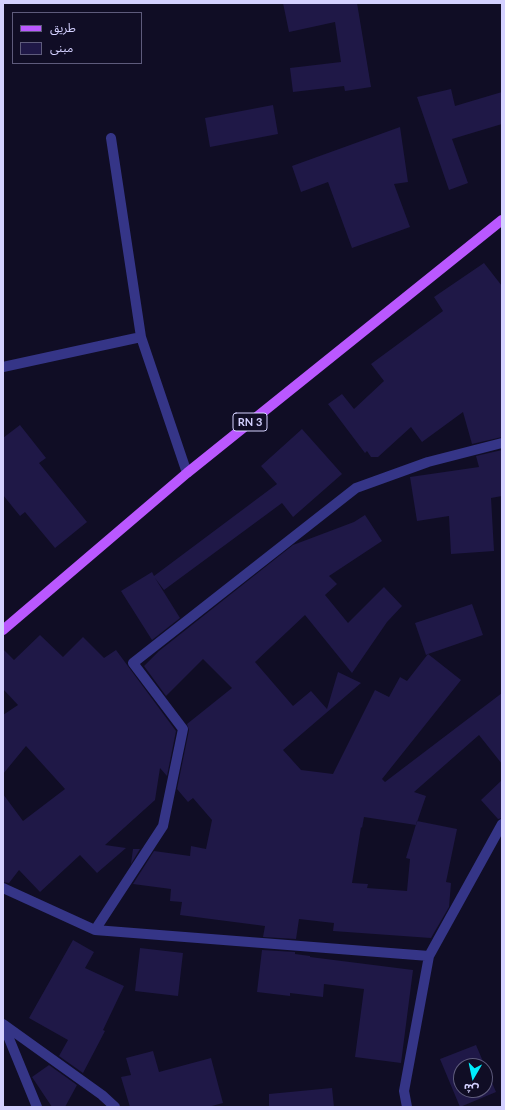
<!DOCTYPE html>
<html>
<head>
<meta charset="utf-8">
<style>
  body { margin:0 }
  #map { position:relative; width:505px; height:1110px; overflow:hidden; background:#100d25; font-family:Lato,"Noto Sans Arabic",sans-serif }
  canvas { display:block }
  .frame { position:absolute; inset:0; border:4px solid #d4d1ff; pointer-events:none }
  .legend { position:absolute; left:12px; top:12px; width:130px; height:52px; box-sizing:border-box; background:#100d25; border:1px solid #5e5b7c; margin:0; padding:5px 7px; list-style:none; font-size:12px; color:#d4d1ff }
  .legend li { display:flex; align-items:center; gap:8px; height:20px }
  .legend b { width:20px; border:1px solid #5e5b7c }
  .north { position:absolute; left:453px; top:1058px; width:40px; height:40px; box-sizing:border-box; background:#100d25; border:1px solid #5e5b7c; border-radius:50%; rotate:189deg; font-size:11px; font-weight:700; line-height:16px; text-align:center; color:#d4d1ff }
  .north::after { content:''; display:block; margin:auto; width:14px; height:18px; background:#00edfc; clip-path:polygon(50% 0,100% 100%,50% 72%,0 100%) }
</style>
</head>
<body>
<div id="map">
<canvas width="505" height="1110"></canvas>
<div class="frame"></div>
<ul class="legend">
<li><b style="height:5px;background:#ba58ff"></b>طريق</li>
<li><b style="height:11px;background:#1f1847"></b>مبنى</li>
</ul>
<div class="north">ش</div>
</div>
<script>
const ctx = document.querySelector('canvas').getContext('2d');
ctx.lineJoin = 'round';
function paint(path, color) {
  ctx.fillStyle = color;
  ctx.fill(path, 'evenodd');
}
function trace(path, color, width, dash) {
  ctx.strokeStyle = color;
  ctx.lineWidth = width;
  ctx.lineCap = dash ? 'butt' : 'round';
  ctx.setLineDash(dash || []);
  ctx.stroke(path);
}
function label(font, color, halo, rows, align = 'center') {
  ctx.font = font + ' Lato,sans-serif';
  ctx.lineWidth = 3.5;
  ctx.setLineDash([]);
  ctx.textBaseline = 'middle';
  ctx.strokeStyle = halo;
  ctx.fillStyle = color;
  for (const [text, x, y, turn = 0] of rows) {
    ctx.save();
    ctx.translate(x, y);
    ctx.rotate((+turn || 0) * Math.PI / 180);
    ctx.textAlign = isNaN(turn) ? turn : align;
    if (halo) ctx.strokeText(text, 0, 0);
    ctx.fillText(text, 0, 0);
    ctx.restore();
  }
}
paint(new Path2D(`
  M283,3H357L371,87L345,91L344,86L293,92L290,68L341,62L335,22L289,32Z
  M451,89L455,106L502,92V124L452,139L468,183L449,190L417,97Z
  M273,105L278,134L210,147L205,118Z
  M400,127L408,182L394,184L410,227L352,248L328,182L301,192L292,166Z
  M484,263L502,286V437L472,444L463,412L422,442L411,427L378,457H371L367,451L365,453L328,404L342,394L354,409L384,381L371,364L443,311L434,297Z
  M20,425L46,458L39,463L87,522L55,548L25,512L20,516L3,495V438Z
  M302,429L342,474L293,517L282,503L164,590L155,578L180,618L152,640L121,591L152,572L154,576L277,484L261,466Z
  M502,450V496L491,498L494,551L451,554L449,516L417,521L410,477L479,467L476,456Z
  M365,515L382,541L329,576L337,584L325,595L348,623L384,587L402,606L387,622L352,673L305,615L255,662L293,706L311,691L327,709L338,672L361,683L283,750L301,770L333,774L375,690L389,697L400,677L407,681L428,654L426,655L415,623L472,604L483,635L428,654L461,680L382,779L385,782L502,693V764L479,735L414,792L426,796L416,825L364,817L362,828L361,827L352,883L368,884L367,888L407,891L410,859L406,858L417,821L457,829L446,882L451,883L449,907L431,938L333,931L334,923L299,919L296,939L263,937L265,926L180,915L182,902L170,901L171,889L133,884L154,851L190,856L191,846L206,849L212,820L193,798L188,802L177,789L189,730L187,724L232,688L203,659L166,696L144,666L159,651L293,545L354,522Z
  M40,635L63,657L83,637L104,658L116,650L176,731L167,776L160,768L155,800L105,845L126,848L97,873L80,855L40,892L19,870L9,883L3,882V794L23,821L65,789L26,746L3,774V715L18,705L3,689V649L14,660Z
  M502,780V818L498,819L481,800Z
  M133,849H140L131,864Z
  M73,940L94,952L85,968L124,986L103,1030L105,1031L83,1073L59,1056L68,1040L29,1018Z
  M140,948L183,953L178,996L135,991Z
  M262,950L295,952V954L310,956V957L413,970L401,1063L355,1057L364,989L324,984L323,997L290,993V996L257,992Z
  M476,1045L496,1092L460,1107L440,1059ZM461,1066H485V1090H461Z
  M153,1051L159,1072L211,1058L223,1103L208,1107H130L121,1077L131,1075L126,1058Z
  M49,1065L77,1085L65,1107H52L32,1077Z
  M332,1088L334,1107H269V1094Z`), '#1f1847');
trace(new Path2D(`
  M111,138L141,337L187,473
  M3,367L141,337
  M3,888L95,930L429,956
  M95,930L163,826L183,729L133,663L356,488L428,462L502,443
  M3,1024L102,1095L115,1107
  M3,1024L37,1107
  M407,1107L404,1091L429,956L502,824`), '#353587', 10);
trace(new Path2D(`
  M3,630L187,473L502,220`), '#ba58ff', 10);
for (const [x, y, w] of [
  [250,422,34]
]) {
  const box = new Path2D();
  box.roundRect(x - w / 2, y - 9, w, 18, 3);
  ctx.fillStyle = '#100d25';
  ctx.fill(box);
  trace(box, '#d4d1ff', 1);
}
label('bold 11px', '#d4d1ff', null, [
  ["RN 3",250,422]
]);
</script>
</body>
</html>
